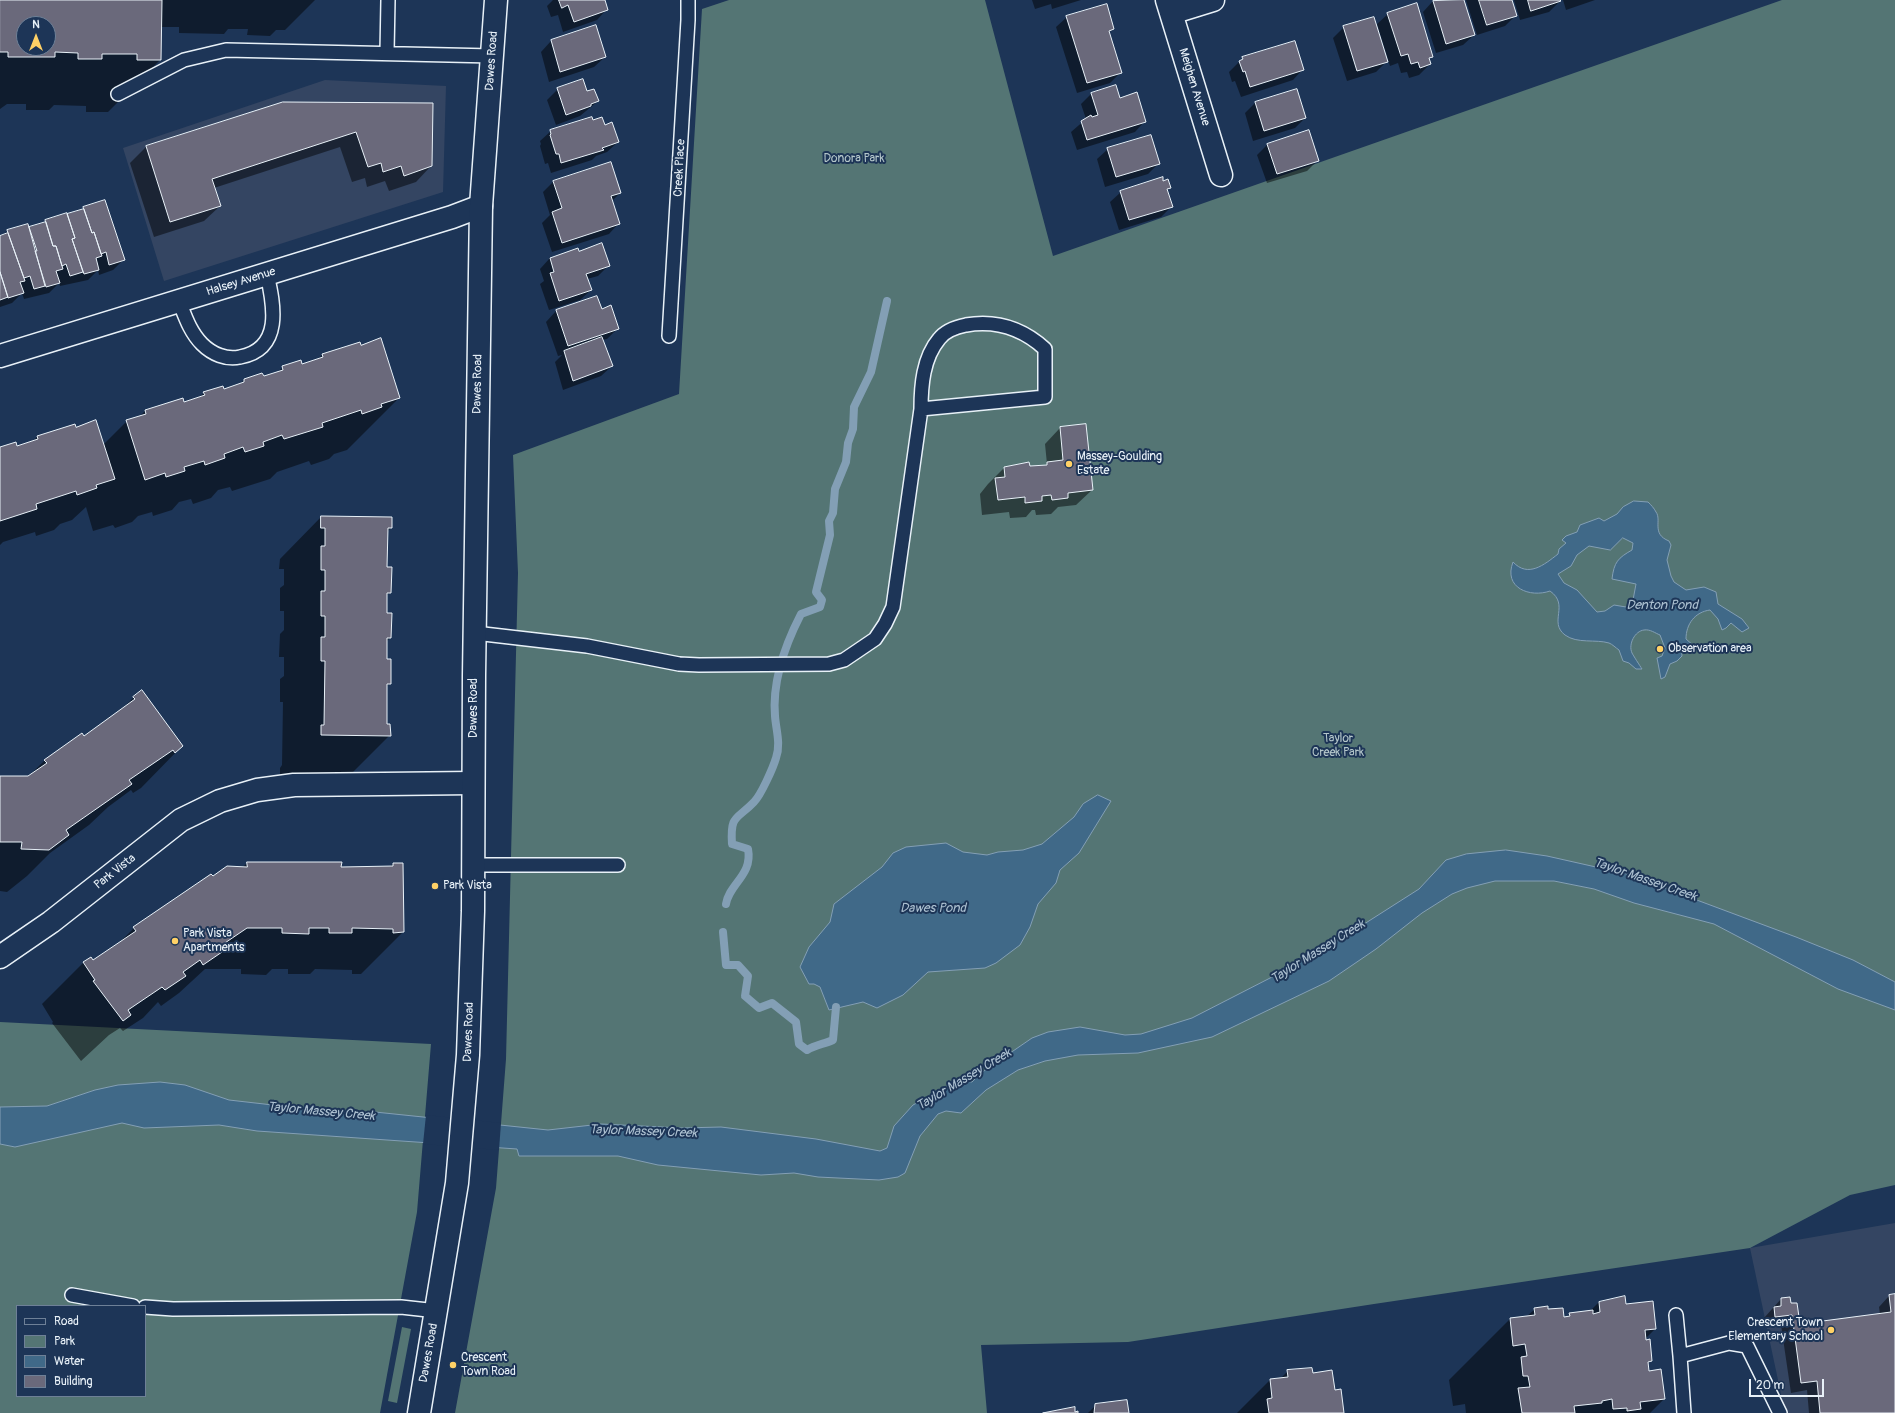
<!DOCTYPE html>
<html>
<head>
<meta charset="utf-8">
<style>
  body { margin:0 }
  #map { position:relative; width:1895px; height:1413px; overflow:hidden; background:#1d3557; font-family:Pangolin,sans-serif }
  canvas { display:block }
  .legend { position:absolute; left:16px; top:1305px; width:130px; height:92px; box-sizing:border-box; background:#1d3557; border:1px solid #6e8097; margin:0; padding:5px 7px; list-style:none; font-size:12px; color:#e8f1f8 }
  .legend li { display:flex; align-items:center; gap:8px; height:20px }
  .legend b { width:20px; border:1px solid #6e8097 }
  .north { position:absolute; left:16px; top:16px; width:40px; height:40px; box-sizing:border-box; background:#1d3557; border:1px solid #6e8097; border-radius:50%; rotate:0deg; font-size:11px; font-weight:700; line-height:16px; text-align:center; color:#e8f1f8 }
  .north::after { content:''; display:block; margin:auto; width:14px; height:18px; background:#ffd166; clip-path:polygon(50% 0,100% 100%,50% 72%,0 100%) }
  .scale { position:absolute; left:1749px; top:1379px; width:75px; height:18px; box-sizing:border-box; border:2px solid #e8f1f8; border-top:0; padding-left:5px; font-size:12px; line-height:14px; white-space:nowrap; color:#e8f1f8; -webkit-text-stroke:3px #1d3557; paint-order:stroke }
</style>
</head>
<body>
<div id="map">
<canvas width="1895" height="1413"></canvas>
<ul class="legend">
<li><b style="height:5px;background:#1d3557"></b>Road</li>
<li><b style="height:11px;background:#547574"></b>Park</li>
<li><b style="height:11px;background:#406988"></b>Water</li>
<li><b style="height:11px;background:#6a697b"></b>Building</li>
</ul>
<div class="north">N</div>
<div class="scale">20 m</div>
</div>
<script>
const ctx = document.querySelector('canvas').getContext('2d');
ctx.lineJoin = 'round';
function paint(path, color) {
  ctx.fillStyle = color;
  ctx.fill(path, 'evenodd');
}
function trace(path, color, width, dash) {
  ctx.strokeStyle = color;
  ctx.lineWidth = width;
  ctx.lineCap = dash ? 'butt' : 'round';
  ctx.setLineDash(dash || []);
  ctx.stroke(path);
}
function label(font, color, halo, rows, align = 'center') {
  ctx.font = font + ' Pangolin,sans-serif';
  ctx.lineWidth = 4;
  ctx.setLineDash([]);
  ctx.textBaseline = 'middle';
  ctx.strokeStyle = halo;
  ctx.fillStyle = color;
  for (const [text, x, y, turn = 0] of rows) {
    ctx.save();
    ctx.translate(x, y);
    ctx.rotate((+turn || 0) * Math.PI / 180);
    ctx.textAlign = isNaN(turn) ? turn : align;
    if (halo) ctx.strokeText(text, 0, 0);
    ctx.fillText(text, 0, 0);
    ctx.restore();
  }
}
paint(new Path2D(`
  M325,80L446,86L443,192L164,281L123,148Z
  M1895,1223V1413H1785L1750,1248Z`), '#344562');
paint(new Path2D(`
  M729,0H985L1053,256L1782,0H1895V1185L1850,1195L1750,1248L1374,1304L1128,1342L981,1345L987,1413H455L496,1188L506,1059L518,573L513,455L679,394L702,9Z
  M0,1022L431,1044L417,1212L380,1413H0ZM17,1306H145V1396H17Z
  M402,1327L411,1329L397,1403L388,1401Z`), '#547574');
const water = new Path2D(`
  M1634,501L1648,502C1651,505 1654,508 1656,512C1662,520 1651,534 1669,541L1671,545L1667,560L1671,576L1674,582L1686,590L1704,587L1716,592L1718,604L1742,619L1749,628L1742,632L1731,623L1726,628L1722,630L1718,619L1710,610C1695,612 1686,624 1686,639L1694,646H1681L1682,656L1677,661L1670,664L1665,677L1661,679L1657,658L1662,656L1665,648L1660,635C1655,633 1650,629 1644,630C1635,631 1628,644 1632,653C1633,655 1640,666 1642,669H1636L1629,663L1623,661L1619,650C1616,648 1612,644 1609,643C1596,639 1577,644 1565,635C1548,622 1570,605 1550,591C1530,598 1503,588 1513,562C1528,578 1544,565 1558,554L1559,549L1566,543L1562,540L1566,536L1577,532L1580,525L1599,518L1604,521L1617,514L1623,507ZM1623,538L1633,543L1632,550C1618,558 1614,562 1612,579L1636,584L1633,600L1626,607L1614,605L1605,611L1597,612L1577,590L1564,583L1558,574L1571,566L1577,555L1589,546L1610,550Z
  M1098,795L1111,801L1079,853L1060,870L1056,883L1038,904L1030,927L1020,945L996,963L985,968L928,972L903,995L877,1008L863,1002L829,1010L820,987L814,984H809L800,967L809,947L830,922L834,904L882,867L893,853L906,847L946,843L963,852L987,855L998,852L1023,850L1042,844L1074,817L1083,804Z
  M1506,850L1547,856L1627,874L1796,937L1853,960L1895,982V1010L1838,989L1714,924L1634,903L1594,889L1554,881H1495L1467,888L1452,894L1422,913L1376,949L1329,981L1212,1037L1138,1053L1078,1055L1045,1061L1018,1070L986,1090L961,1113L946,1111L938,1114L920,1136L905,1173L898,1177L879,1180L818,1177L794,1173L761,1175L658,1165L618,1156H519L517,1149L257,1131L219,1125L144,1128L122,1123L15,1147L0,1144V1107L47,1106L95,1090L118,1085L160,1082L185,1085L229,1100L334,1112H375L548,1130L601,1124L682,1128L721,1127L816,1139L880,1151L887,1148L894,1126L913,1105L960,1080L972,1082L981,1073L1032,1038L1048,1032L1080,1027L1125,1035L1141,1034L1192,1018L1274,976L1298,962L1314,956L1419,889L1446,860L1466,854Z`);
paint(water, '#406988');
trace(water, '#839fb5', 1);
paint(new Path2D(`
  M426,1115L501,1123L499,1150L423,1144Z`), '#1d3557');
paint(new Path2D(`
  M0,0H315L285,30H276L270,36L247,35L248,29H228L224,34L179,33V27H161L160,60L108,112H86V106L54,105L49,110H26V104H7L0,109ZM24,24H48V48H24Z
  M553,0H604L607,9L597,20L563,32L558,15L551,17L547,6Z
  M1032,0H1081L1052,9L1051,4L1035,9Z
  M1438,0H1463L1474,35L1463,45L1436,53L1423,12L1433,1Z
  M1466,0H1511L1515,16L1505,26L1477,35Z
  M1514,0H1559L1560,1L1549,12L1520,20Z
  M1563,0H1595L1566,10Z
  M1388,14L1432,57L1428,60L1430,64L1419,75L1409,78L1407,72L1401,73L1398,63L1390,66L1377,24Z
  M1067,17L1113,29L1108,33L1120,73L1110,83L1077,93L1056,27Z
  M595,26L605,57L594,67L549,82L541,52L551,41Z
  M1344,27L1386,62L1376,72L1347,81L1333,38Z
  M1243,58L1303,69L1293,80L1241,97L1235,81L1232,82L1229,72Z
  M558,89L587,93L598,101L580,116L556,125L547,100Z
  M1091,94L1119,99L1145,121L1135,132L1077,150L1071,132L1086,119L1081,104Z
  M283,103L432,104L431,166L416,182L389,191L385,181L367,187L365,178L352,182L340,147L214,188L220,206L204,221L154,237L130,163L146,147Z
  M1255,103L1305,118L1295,128L1253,141L1245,113Z
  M593,121L604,126L618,142L607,152L596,156L592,160L551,173L548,163L545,164L540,146L541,144L540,141L551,131Z
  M1308,131L1318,160L1307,171L1267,183L1257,155L1267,145Z
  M1108,149L1159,163L1148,174L1105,187L1097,159Z
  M553,182L620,193L612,201L619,223L609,234L552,252L542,223L550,215L543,192Z
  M1163,182L1170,188L1167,191L1171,207L1161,217L1119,230L1110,202L1121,192Z
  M84,208L123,260L113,270L99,275L98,270L88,280L60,286L59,283L49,293L24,299L22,293L12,303L0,307V237L8,231L29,228L42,224L46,221L81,211Z
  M578,252L609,265L598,276L587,279L591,290L580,300L549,310L540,284L544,281L540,269L550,258Z
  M601,310L618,328L607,339L602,340L612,366L601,376L563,390L555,362L562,355L558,356L546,322L556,311Z
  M322,355L399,398L347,450L334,454L329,459L311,465L309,461L277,472L270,479L232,491L230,487L218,490L211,498L193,504L191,499L179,502L172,510L153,516L152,512L138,516L132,522L115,528L113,525L93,531L86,507L72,520L60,524L54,530L36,536L35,532L3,542L0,545V448L16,447L32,442L37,437L75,425V428L103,445L127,421L139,417L145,411L183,399L184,403L198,398L204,393L223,390L239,385L244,380L263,378L277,373L283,367L302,365L317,360Z
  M1060,428L1092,490L1076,505L1058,507L1051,514L1036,515L1035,510H1032L1026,517L1010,518L1009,512L982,515L980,494L988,484L1004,468L1045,466L1047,464L1045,444Z
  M321,517L391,528L387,532L386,568L390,592L386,596V614H391L390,638L386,642V660L390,683L386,687V725L390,735L348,777L280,776V768L282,765L283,702H280V679L284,676V657H279L280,634L284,630V611H280V588L284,585V569H279L280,559Z
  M134,697L182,746L141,788L133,793L131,790L108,807L89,825L50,853L27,876L7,892L0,891V777L29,776L45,760L83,738L120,711Z
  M247,863H341L340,868L389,867L393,864L403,932L361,974H352V970L315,969L310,974H288V969H272L266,975L241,974V969H205L179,993L161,1006L158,1002L143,1018L123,1031L120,1028L109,1035L81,1061L52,1023L53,1022L42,1004L83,963L91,958L93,961L116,946L134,928L212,877L242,868Z
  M1895,1295V1413H1809L1807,1390L1791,1393L1781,1325L1765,1327L1764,1318L1781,1299L1799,1325L1880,1314L1879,1307L1889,1296Z
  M1625,1297V1305L1655,1329L1645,1339L1651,1361L1647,1365L1648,1372L1664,1399L1650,1413H1466L1465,1404L1453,1406L1449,1380L1510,1319L1526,1317L1535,1309L1547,1311L1566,1317L1570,1314L1590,1311L1599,1302Z
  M1288,1371L1312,1374L1334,1391L1343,1413H1237L1270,1380L1280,1379Z
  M1096,1405L1128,1413H1088Z`), '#0007');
trace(new Path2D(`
  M726,904C729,884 753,875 748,849L732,844C730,814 737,820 754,802C761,795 773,768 776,758C781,744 776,730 775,716C772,680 785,645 801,614L820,607L822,600L816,592L830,535L829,521L833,513L835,489L846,462L848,443L853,429L854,407L871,372L887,301
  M723,932L726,965H738L748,976L745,996L759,1008L772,1003L796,1022L799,1044L807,1050C815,1045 824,1044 833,1040L836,1007`), '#839fb5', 8);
const building = new Path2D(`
  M0,0H162L161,60H137V54H102V59H78V53L55,52V57H8V52H0ZM24,24H48V48H24Z
  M559,0H605L608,10L574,22L568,5L562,8Z
  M1464,0L1475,35L1446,44L1433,1Z
  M1479,0H1512L1517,16L1487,25Z
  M1528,0H1560L1561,1L1531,11Z
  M1417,3L1433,57L1429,58L1431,64L1420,68L1418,62L1411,64L1408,54L1401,56L1387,13Z
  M1107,4L1114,29L1109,31L1122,73L1087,83L1066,16Z
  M1374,17L1388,62L1357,71L1343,26Z
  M596,25L606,57L560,72L551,40Z
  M1295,41L1304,70L1250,87L1245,71L1243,72L1239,61L1243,59L1242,57Z
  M583,79L587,91L594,89L599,101L591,104V106L566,115L557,88Z
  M1116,85L1120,98L1137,92L1146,122L1087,140L1081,121L1091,115L1092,117L1098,115L1091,93Z
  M1297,89L1306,118L1264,131L1255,102Z
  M283,102L433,103L432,166L404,176L401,166L383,172L381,163L368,167L356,132L212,179L221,206L170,222L146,146Z
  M592,117L593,120L602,117L605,125L612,122L619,142L602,148L604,150L561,163L559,154H556L550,135L551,134L550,130Z
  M1309,130L1319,161L1277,174L1267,144Z
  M1151,135L1160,164L1116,177L1107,148Z
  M611,162L621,193L611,196L620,224L562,243L552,212L562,208L553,181Z
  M1163,177V181L1168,179L1171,188L1167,189L1173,207L1129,220L1120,191Z
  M105,200L125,260L109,265L106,252L101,254L94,232L92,233L83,207Z
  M84,209L92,233L94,232L102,256L96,258L99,270L84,274L72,239L75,238L67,214Z
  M67,213L75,238L72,239L83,272L70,276L66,264L62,266L56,246H53L45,220Z
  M46,222L53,246H56L63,269L56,271L60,283L46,287L35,251H37L29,227Z
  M28,224L45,286L34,289L30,276L24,278L7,230Z
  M8,233L25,281L20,282L24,293L8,298L0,272V236Z
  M602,243L610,266L586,274L592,290L559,301L550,273L554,272L550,258L578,248L579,251Z
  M0,272L8,297L0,300Z
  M597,296L602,309L611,305L619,329L568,346L556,310Z
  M602,337L613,366L573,381L564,351Z
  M381,338L400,398L381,404L382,407L362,414L361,410L322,423L323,427L284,439L282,435L263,442L264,446L245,452L243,447L224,454L225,458L205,465L204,461L184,467L185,471L166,477L165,473L145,480L126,420L146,414L145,410L183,398L184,402L205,395L203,392L223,386L224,389L244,382V379L262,373L264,376L283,370L282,366L301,360L302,364L323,357L322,354L360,342L361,345Z
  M96,420L115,479L96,485L97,488L77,495L76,491L36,504L37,509L0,521V447L16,442L17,446L38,439L37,436L75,424L76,427Z
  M1086,424L1093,490L1068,493V498L1052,500L1051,495L1042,496V501L1025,503V497L998,500L995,478L1005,477L1004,467L1029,462L1030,466L1047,465V462L1063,460L1060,427Z
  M321,516L392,517V528H388L387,567H392L391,593H387V613H392L391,638H387V659H391V684H387V724H390L391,736L321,735V725H324L325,661H321V637H325V616H321V591H325V570H321V546H325V528H321Z
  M142,690L183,746L175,753L173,750L129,780L132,784L66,830L69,835L49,850L21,849L22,842H0V776H28L47,763L44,760L82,733L84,736L135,699L133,697Z
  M247,862H342L341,867L393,866V863H403L404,932L393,933V929L352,928V933H329V928H309V934L282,933V928H247L219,947L222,952L203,965L200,960L183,972L186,976L165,990L162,987L128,1010L131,1015L123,1021L93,981L95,980L83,962L91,957L93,960L136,931L133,927L211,874L213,876L227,866L247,867Z
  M1895,1294V1413H1820L1817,1381L1801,1383L1792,1315L1775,1317L1774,1307L1781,1306V1298L1790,1297L1791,1303H1797L1800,1324L1891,1312L1889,1295Z
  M1625,1296L1626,1304L1653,1301L1656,1329L1645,1330L1646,1340L1650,1339L1652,1361L1648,1362L1649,1371L1661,1369L1665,1399L1640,1402L1641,1409L1627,1411V1408L1613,1409L1612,1399L1602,1401V1403L1574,1406L1575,1413H1522L1518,1388L1530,1387L1528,1376H1523L1521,1357L1527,1356L1525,1344L1513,1346L1510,1318L1535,1315L1534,1308L1548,1306V1309L1563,1308L1564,1317L1570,1316L1569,1313L1593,1310V1314L1600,1312L1599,1302Z
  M1312,1368L1313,1373L1332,1370L1335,1390L1341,1389L1344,1413H1269L1267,1399L1272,1398L1270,1379L1288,1377L1287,1370Z
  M1127,1400L1129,1413H1094L1095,1404Z
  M1075,1407V1412L1078,1411V1413H1043Z`);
paint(building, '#6a697b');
trace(building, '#e8f1f8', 1);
const lane = new Path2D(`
  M387,52L388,0
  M118,94L184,60L226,50L493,56
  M179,301C185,316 190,332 202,344C212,354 226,360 240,357C283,349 274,305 267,274
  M669,336L688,20V0
  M475,633L587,646L679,664L699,665L829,664L844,660L875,639L885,624L893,607L921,409C921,386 923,358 939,339C945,331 956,327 966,325C996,320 1022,328 1045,349V397L921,409
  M473,865H618
  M72,1295L133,1306
  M145,1307L173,1309L401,1307L437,1311
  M1676,1315L1680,1356
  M1684,1413L1680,1356L1729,1343L1747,1346L1780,1413`);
const street = new Path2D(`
  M1167,0L1221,175
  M1171,13L1213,0
  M0,356L452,217L481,206
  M0,957L51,922L181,820L220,801L257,790L294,785L473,783`);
const secondary = new Path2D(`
  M419,1413L457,1183L468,1055L473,911L474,675L481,206L496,0`);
trace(lane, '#e8f1f8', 16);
trace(street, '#e8f1f8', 25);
trace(secondary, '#e8f1f8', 25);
trace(lane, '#1d3557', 13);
trace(street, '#1d3557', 22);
trace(secondary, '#1d3557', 22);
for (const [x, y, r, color] of [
  [1069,464,4,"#ffd166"],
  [1660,649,4,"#ffd166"],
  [435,886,4,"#ffd166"],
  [175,941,4,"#ffd166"],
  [1831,1330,4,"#ffd166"],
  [453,1365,4,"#ffd166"]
]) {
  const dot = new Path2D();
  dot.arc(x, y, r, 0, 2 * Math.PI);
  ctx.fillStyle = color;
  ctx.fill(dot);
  trace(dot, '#1d3557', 1.5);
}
label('12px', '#e8f1f8', '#1d3557', [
  ["Dawes Road",492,61,-86],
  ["Meighen Avenue",1194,87,73],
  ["Creek Place",680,168,-87],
  ["Halsey Avenue",241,282,-17],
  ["Dawes Road",478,384,-89],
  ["Dawes Road",474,708,-90],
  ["Park Vista",115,872,-38],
  ["Dawes Road",469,1032,-88],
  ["Dawes Road",429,1353,-80]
]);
label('12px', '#b4c6ca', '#1d3557', [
  ["Donora Park",854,159],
  ["Taylor",1338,739],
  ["Creek Park",1338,753]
]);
label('12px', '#e8f1f8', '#1d3557', [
  ["Massey-Goulding",1077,457],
  ["Estate",1077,471],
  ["Observation area",1668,649],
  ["Park Vista",443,886],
  ["Park Vista",183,934],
  ["Apartments",183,948],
  ["Crescent Town",1823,1323,"right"],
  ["Elementary School",1823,1337,"right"],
  ["Crescent",461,1358],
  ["Town Road",461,1372]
], 'left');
label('italic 13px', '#adc1d1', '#1d3557', [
  ["Denton Pond",1662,606],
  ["Taylor Massey Creek",1645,880,19],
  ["Dawes Pond",933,909],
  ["Taylor Massey Creek",1318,952,-32],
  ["Taylor Massey Creek",964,1080,-31],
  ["Taylor Massey Creek",321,1112,5],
  ["Taylor Massey Creek",643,1132,2]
]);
</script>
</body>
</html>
